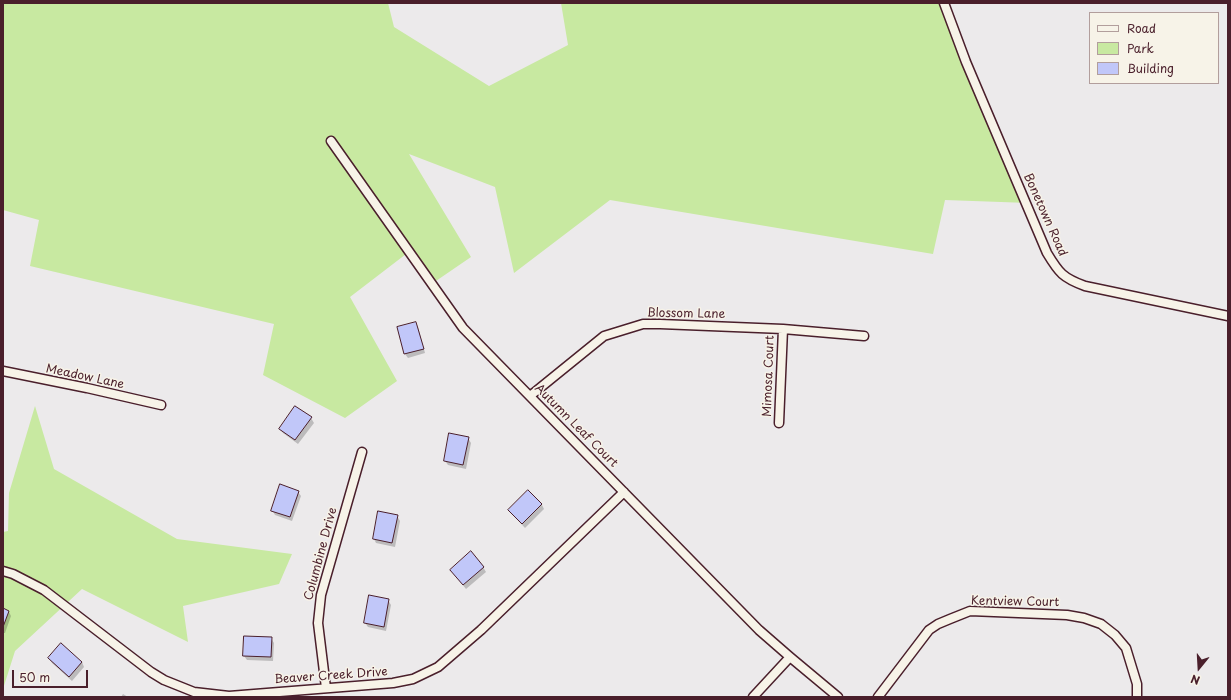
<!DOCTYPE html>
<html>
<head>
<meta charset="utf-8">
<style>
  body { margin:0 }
  #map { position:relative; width:1231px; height:700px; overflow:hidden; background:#eceaeb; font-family:"Playpen Sans",sans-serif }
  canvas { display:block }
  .frame { position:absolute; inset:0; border:4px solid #4a1f2b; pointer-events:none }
  .legend { position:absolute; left:1089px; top:12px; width:130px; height:72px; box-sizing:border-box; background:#f7f3e8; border:1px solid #b29e9c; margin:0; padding:5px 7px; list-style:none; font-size:12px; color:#4a1f2b }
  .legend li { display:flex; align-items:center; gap:8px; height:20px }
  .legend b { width:20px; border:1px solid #b29e9c }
  .north { position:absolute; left:1179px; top:648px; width:40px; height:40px; -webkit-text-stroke:3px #f7f3e8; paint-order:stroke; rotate:198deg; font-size:11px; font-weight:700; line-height:16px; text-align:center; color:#4a1f2b }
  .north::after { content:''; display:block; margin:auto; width:14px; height:18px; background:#4a1f2b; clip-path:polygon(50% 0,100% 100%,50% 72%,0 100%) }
  .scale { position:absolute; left:12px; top:670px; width:76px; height:18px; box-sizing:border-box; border:2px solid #4a1f2b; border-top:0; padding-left:5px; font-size:12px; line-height:14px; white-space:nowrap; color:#4a1f2b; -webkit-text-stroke:3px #f7f3e8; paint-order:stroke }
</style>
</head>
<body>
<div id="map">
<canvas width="1231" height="700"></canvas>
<div class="frame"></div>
<ul class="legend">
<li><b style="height:5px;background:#f7f3e8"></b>Road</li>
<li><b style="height:11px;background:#c8e9a1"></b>Park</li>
<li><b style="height:11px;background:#c1c7f9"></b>Building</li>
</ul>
<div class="north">N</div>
<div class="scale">50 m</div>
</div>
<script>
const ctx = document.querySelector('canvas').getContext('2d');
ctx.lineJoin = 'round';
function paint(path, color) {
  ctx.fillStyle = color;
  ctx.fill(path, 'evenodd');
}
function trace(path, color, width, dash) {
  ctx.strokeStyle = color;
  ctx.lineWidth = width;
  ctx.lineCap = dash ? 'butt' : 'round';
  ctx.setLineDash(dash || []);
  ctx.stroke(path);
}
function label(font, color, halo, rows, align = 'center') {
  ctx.font = font + ' "Playpen Sans",sans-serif';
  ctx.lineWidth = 3;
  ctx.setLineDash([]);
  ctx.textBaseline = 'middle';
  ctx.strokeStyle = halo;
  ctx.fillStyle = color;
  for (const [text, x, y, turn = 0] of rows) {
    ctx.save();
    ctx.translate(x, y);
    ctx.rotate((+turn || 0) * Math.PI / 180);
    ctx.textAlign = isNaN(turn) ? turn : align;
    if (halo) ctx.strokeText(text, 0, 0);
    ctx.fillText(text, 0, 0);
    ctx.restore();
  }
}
paint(new Path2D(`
  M3,3H388L394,27L489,86L568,45L561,3H947L1029,203L945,200L933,254L610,200L514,273L495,187L409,154L471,257L433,283L410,251L350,297L397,381L345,418L263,375L274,324L30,266L39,220L3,210Z
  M35,406L54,469L177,539L292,554L279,584L183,606L188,642L82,589L15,651L3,689V532L8,531L9,493Z`), '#c8e9a1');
paint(new Path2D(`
  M416,323L418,327L425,353L408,358L405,354Z
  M311,418L314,423L298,444L283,433L280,429Z
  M468,438L471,443L466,469L448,465L445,461Z
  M528,491L542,505L544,509L525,528L512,514L510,510Z
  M298,492L301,496L292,521L275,515L272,510Z
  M397,516L400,521L395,547L376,543L374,539Z
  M483,567L486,572L466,589L451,570Z
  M388,600L391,605L386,631L368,627L365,623Z
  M3,609L9,612L11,616L5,633H3Z
  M271,638L274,643L273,661L247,660L244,656Z
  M49,658L82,662L84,667L72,681L52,663Z
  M123,694L128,697H121Z`), '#0003');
const building = new Path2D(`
  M416,322L424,349L404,354L397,327Z
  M295,406L312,417L295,440L279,429Z
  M449,433L469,437L463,465L444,461Z
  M280,484L299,491L290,517L271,511Z
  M528,490L542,504L522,524L508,510Z
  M378,511L398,515L392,543L373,539Z
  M471,551L484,567L463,585L450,570Z
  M369,595L389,599L384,627L364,623Z
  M3,608L9,611L3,627Z
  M244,636L272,637L271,657L243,656Z
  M61,643L82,662L69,677L48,658Z`);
paint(building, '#c1c7f9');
trace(building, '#4a1f2b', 1);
const minor = new Path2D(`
  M944,3L966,62L1047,253C1059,273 1063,278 1085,286L1228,316
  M331,141L463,328L759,630L790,657L838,697
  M3,371L87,388L161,405
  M530,396L604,336L643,324H660L783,329L864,336
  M779,423L783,329
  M3,571L13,574L44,590L151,672L164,680L194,692L229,696L393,683L413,679L438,667L481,630L624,492
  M326,688L318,623L321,595L362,452
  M753,697L790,657
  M878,697L929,630L938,624L950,619L970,611L1067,615L1084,618L1101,624L1115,635L1126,648L1137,684V697`);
trace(minor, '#4a1f2b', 11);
trace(minor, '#f7f3e8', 8);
label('12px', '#4a1f2b', '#f7f3e8', [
  ["Bonetown Road",1045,215,66],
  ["Blossom Lane",686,314,1],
  ["Mimosa Court",769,376,-88],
  ["Meadow Lane",85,377,12],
  ["Autumn Leaf Court",576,426,45],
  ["Columbine Drive",321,554,-75],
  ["Kentview Court",1015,602,1],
  ["Beaver Creek Drive",331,676,-4]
]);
</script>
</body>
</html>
